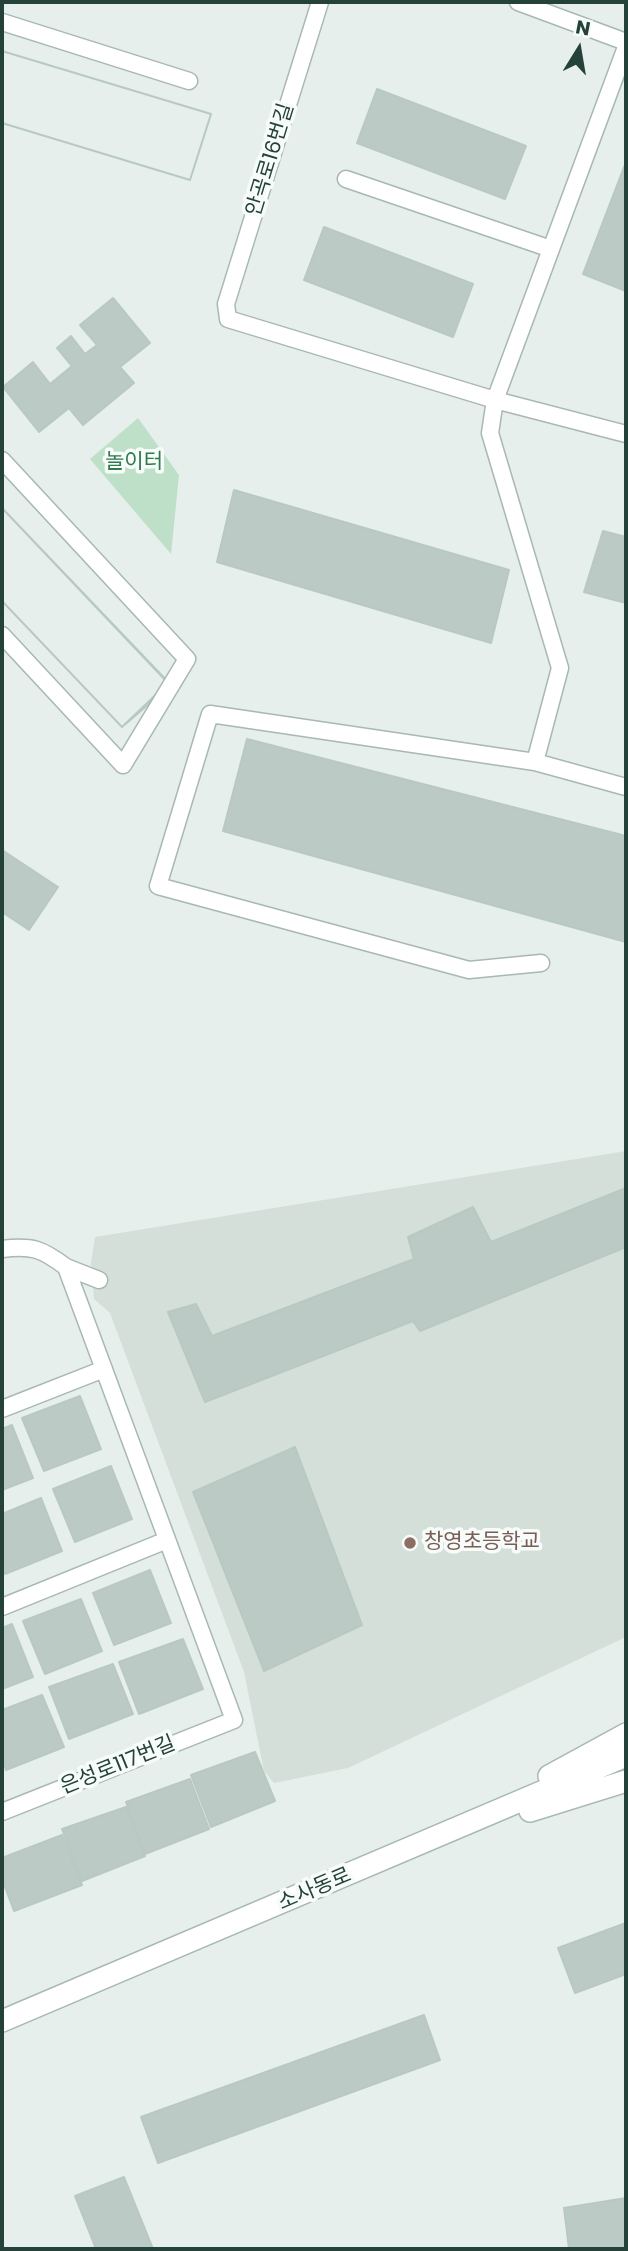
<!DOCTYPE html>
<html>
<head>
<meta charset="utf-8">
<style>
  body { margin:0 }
  #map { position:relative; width:628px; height:2251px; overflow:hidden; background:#e6efeb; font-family:Poppins,sans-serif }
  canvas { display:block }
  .frame { position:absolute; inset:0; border:4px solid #24423a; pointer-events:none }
  .north { position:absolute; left:544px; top:14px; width:70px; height:70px; -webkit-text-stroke:5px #f7fbf9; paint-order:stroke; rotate:11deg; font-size:19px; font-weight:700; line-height:28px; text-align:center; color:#24423a }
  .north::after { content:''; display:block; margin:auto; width:24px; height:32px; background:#24423a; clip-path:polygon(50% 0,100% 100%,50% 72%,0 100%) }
</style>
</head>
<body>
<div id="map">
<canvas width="628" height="2251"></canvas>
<div class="frame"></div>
<div class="north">N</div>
</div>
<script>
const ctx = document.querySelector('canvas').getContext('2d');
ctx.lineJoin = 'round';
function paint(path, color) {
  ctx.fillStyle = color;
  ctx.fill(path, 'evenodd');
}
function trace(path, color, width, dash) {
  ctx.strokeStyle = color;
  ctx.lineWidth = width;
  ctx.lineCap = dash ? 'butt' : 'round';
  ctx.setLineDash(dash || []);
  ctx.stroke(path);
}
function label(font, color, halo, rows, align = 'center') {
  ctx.font = font + ' Poppins,"Noto Sans KR",sans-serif';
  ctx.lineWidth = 7;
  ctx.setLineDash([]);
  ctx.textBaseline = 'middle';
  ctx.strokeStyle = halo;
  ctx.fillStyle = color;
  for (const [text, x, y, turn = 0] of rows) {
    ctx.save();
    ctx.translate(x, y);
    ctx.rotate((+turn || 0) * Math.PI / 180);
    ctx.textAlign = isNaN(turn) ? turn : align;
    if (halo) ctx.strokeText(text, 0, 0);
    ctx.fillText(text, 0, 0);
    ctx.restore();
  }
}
paint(new Path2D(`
  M626,1151V1637L348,1768L274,1783L264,1771L244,1672L110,1313L94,1299L91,1263L95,1237Z`), '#d4dfda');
paint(new Path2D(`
  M138,418L179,475L171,554L90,459Z`), '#bfe0c8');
const building = new Path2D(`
  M2,51L211,114L190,180L2,123Z
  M2,51L211,114L190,180L2,123Z
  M377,89L526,146L505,199L357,143Z
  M626,162V291L583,274Z
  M324,227L473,284L453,337L304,280Z
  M113,298L150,343L120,367L134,383L83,425L69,408L39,432L3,387L33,362L50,384L72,366L57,348L71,336L85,354L97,345L80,325Z
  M234,490L509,570L491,643L217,562Z
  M2,508L168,683L122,727L2,601Z
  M2,508L171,685L122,727L2,601Z
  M603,531L626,537V603L584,592Z
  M247,739L626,836V942L223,831Z
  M2,850L58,887L29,930L2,912Z
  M626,1188V1247L420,1331L413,1321L205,1402L168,1312L196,1304L212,1336L414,1259L408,1237L473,1207L491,1242Z
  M80,1396L101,1449L44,1471L22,1418Z
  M12,1425L33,1478L2,1490V1429Z
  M295,1447L362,1625L264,1671L193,1492Z
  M111,1466L132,1519L75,1542L53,1489Z
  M41,1498L62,1551L5,1574L2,1566V1514Z
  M150,1570L171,1623L114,1645L93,1593Z
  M81,1599L102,1651L45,1674L23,1621Z
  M12,1624L33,1677L2,1689V1628Z
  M183,1639L203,1689L139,1714L119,1662Z
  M113,1664L133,1714L69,1739L49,1687Z
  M42,1695L64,1747L6,1770L2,1759V1710Z
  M255,1752L275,1801L211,1827L191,1775Z
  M190,1779L209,1829L145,1854L126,1802Z
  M126,1807L145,1856L82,1881L62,1829Z
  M62,1835L82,1885L14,1911L2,1879V1858Z
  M626,1923V1974L575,1993L558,1948Z
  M424,2015L440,2060L158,2163L141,2117Z
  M124,2177L153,2249H96L75,2196Z
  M626,2198V2249H569L564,2208Z`);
paint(building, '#bbcac4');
trace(building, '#b8c9c2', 2);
const service = new Path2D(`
  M320,2L226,304L228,319L495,400L626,434
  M518,2L626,42
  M2,22L189,81
  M626,47L495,400L490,433L560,668L535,762L626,787
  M346,179L551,249
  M2,460L187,659L123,765L2,635
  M535,762L210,714L158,886L469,970L541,963
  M2,1249C32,1245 42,1249 66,1267L234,1720L2,1812
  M66,1267L99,1280
  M2,1409L104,1369
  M2,1607L167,1540`);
const tertiary = new Path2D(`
  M549,1776L626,1734
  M530,1811L626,1781
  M2,2021L626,1756`);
trace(service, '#a8b8b2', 19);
trace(tertiary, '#a8b8b2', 24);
trace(service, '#fff', 16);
trace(tertiary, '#fff', 21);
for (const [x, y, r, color] of [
  [410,1543,7,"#8d6e63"]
]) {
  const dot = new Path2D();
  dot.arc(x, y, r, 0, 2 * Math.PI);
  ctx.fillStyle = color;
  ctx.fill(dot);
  trace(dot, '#f7fbf9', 2.5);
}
label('21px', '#24423a', '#f7fbf9', [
  ["안곡로16번길",271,160,-73],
  ["은성로117번길",118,1766,-22],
  ["소사동로",315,1890,-23]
]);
label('21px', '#2d7a4b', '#f7fbf9', [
  ["놀이터",134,463]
]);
label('21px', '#785e54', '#f7fbf9', [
  ["창영초등학교",424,1543]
], 'left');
</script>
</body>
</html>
